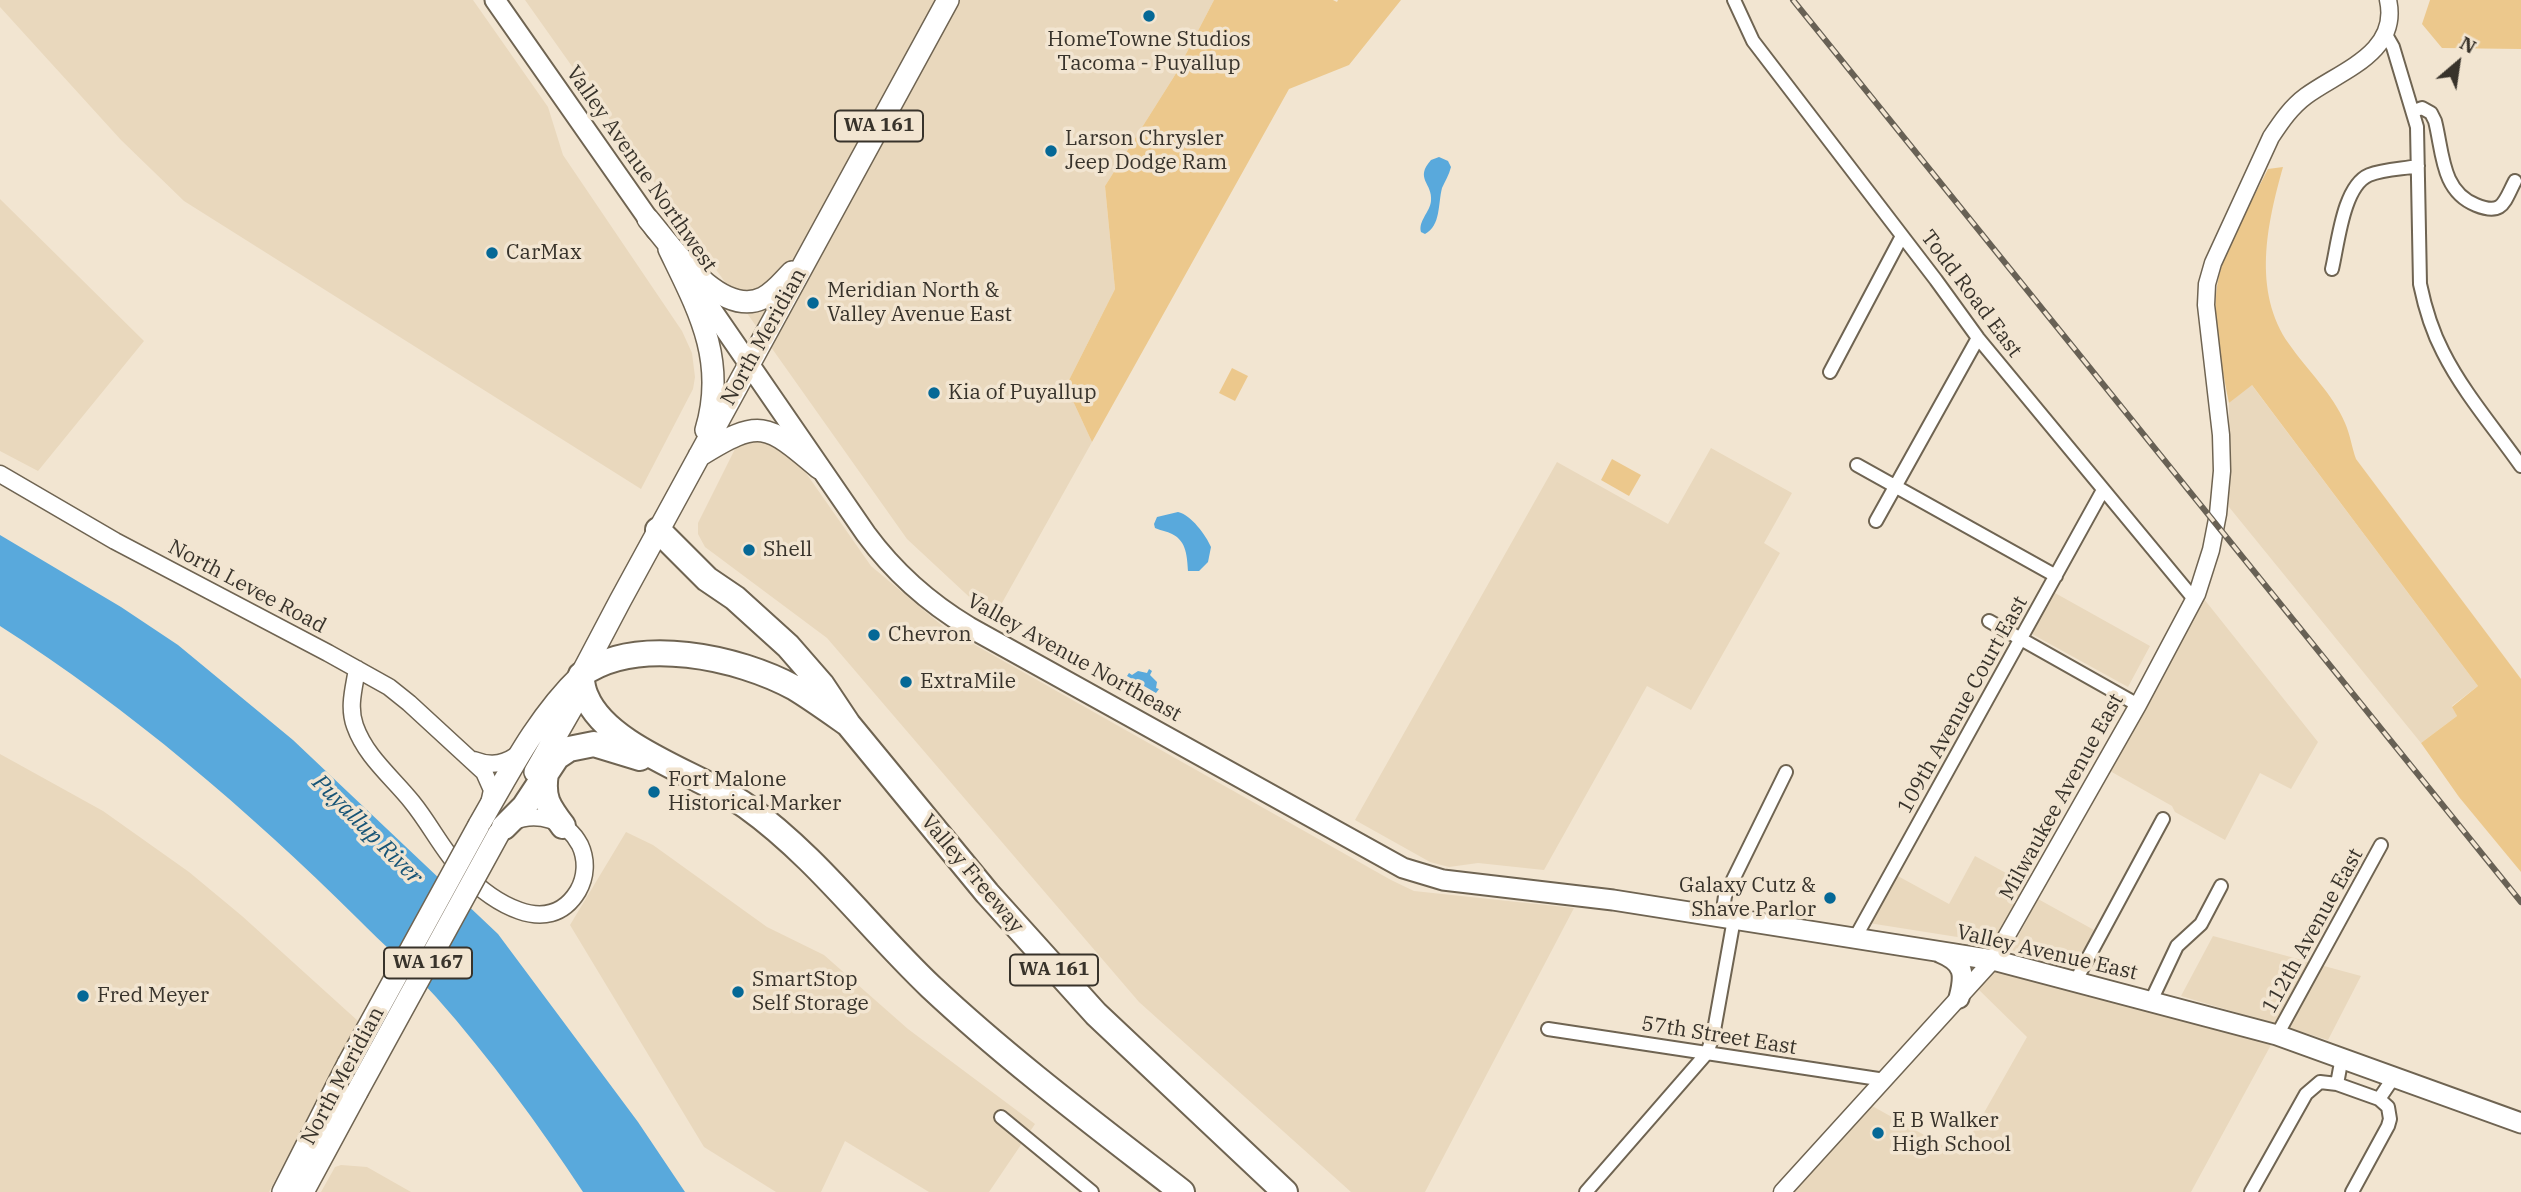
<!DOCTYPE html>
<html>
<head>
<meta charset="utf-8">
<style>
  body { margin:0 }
  #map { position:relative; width:2521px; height:1192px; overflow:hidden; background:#f2e5d1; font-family:"IBM Plex Serif",serif }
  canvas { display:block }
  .north { position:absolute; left:2423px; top:28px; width:70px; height:70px; -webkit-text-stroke:5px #f2e5d1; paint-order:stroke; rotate:29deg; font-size:19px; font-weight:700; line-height:28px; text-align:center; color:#38332b }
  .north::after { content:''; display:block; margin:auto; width:24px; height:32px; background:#38332b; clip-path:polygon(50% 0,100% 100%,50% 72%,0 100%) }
</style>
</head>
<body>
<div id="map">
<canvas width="2521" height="1192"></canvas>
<div class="north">N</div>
</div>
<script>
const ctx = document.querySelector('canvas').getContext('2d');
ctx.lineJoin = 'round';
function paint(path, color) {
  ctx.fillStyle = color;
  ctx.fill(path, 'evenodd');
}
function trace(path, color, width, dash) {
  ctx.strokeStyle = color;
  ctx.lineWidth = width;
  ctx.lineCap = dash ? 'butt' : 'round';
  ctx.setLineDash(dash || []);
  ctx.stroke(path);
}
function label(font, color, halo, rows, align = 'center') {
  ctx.font = font + ' "IBM Plex Serif",serif';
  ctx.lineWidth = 7;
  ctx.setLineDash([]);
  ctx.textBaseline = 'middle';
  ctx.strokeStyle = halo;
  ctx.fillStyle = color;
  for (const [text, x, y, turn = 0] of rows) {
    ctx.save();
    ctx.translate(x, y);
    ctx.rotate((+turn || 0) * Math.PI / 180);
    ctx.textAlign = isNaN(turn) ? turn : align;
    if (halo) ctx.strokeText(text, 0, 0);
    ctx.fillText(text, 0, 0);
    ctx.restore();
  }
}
paint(new Path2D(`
  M0,0H473L548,107L563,155L682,331L692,353L695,377L693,389L641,489L184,201L121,140L0,7Z
  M525,0H1214L1175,75L1105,186L1115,289L1066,386L1092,442L993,619L907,539Z
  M0,199L144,341L38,471L0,451Z
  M2251,384L2478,686L2452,706L2457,716L2421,743L2229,507V403Z
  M747,437H761L786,450L806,473L871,566L945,628L1391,880L1414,891L1574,908L1425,1192H1351L1139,1002L827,638L705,547L698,534V523L735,449Z
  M1711,448L1792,493L1764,543L1780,553L1691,710L1647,686L1544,870L1478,863L1449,867L1430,862L1355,820L1557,462L1668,524Z
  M2055,593L2150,646L2128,687L2032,634Z
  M2204,599L2318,742L2291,789L2260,773L2225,840L2175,812L2172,806L2110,771Z
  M0,754L103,811L189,872L242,916L358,1021L269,1192H0Z
  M626,832L653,845L767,927L824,955L908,1029L1035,1124L989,1192H929L845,1141L821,1192H776L704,1147L570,925Z
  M1975,856L2026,884L1998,938L1989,942L1856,921L1885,869L1949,904Z
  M2038,899L2094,930L2075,966L2011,950Z
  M2213,936L2361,976L2328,1040L2181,996Z
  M1991,970L2272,1043L2191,1192H1782L1865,1102L1960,1155L2027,1037L1976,987Z
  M341,1165L367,1167L411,1192H321L335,1167Z`), '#e9d8bd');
paint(new Path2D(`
  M1214,0H1333L1337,2L1338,0H1401L1349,65L1289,89L1092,442L1066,386L1115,289L1105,186L1175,75Z
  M2430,0H2521V49L2442,48L2422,24Z
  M2283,167C2267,224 2252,291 2289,344C2307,370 2333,394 2345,423C2350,434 2352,448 2356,459L2521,679V872L2459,797L2421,743L2457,716L2452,707L2478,686L2252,385L2229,403C2221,360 2208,312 2221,268C2232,234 2252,201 2268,169Z
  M1232,368L1248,376L1235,401L1219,393Z
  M1612,459L1641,475L1629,496L1601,480Z`), '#ecc88c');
paint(new Path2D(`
  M1439,157L1448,161L1451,167C1449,175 1445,181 1442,188C1438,203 1441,226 1425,234L1421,232C1418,221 1430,212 1431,201C1433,183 1414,179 1431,160Z
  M1178,512C1191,515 1206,535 1211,547L1208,562L1199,571H1188C1187,558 1187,541 1172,534C1167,531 1161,531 1155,528L1154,524L1157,517Z
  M0,535L121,607L178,645L293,740L498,934L638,1122L685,1192H583C538,1124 490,1058 436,997C411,969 383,944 357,918C248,810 130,709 0,626Z
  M1149,669L1152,671L1150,675L1157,682L1156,688L1159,689L1156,693L1127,676L1129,673L1132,675L1138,671L1147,673Z`), '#59a9dc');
const minor = new Path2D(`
  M1734,0L1753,41L1936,280L1978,338L2194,599
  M2385,33L2393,47L2417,127L2420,284C2425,308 2432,331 2443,352C2463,392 2495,429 2521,466
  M2414,111L2422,108L2431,113L2435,121C2443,152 2441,191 2476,205C2503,216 2504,202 2515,181
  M2332,269C2338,244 2343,186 2369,175C2384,169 2402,169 2418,166
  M1830,372L1902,236
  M1857,465L2056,576
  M1876,521L1978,338
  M1989,621L2138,705
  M1722,917L1725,896L1786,772
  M1855,938L2103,490
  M2075,982L2163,819
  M2151,1001L2177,946L2201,924L2221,886
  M1548,1029L1885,1080
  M2277,1035L2381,845
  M2337,1084L2379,1099
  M1001,1117L1092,1192
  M1586,1192L1707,1053L1713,1036L1734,919
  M2251,1192L2306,1094L2320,1082L2337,1084L2342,1057
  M2352,1192L2388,1126L2390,1119L2388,1107L2379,1099L2394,1077`);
const tertiary = new Path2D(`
  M0,474L115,541L328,653L389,687L409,703L484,772L492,790L489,804
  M357,669C354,688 348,707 355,726C366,757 392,777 412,802C430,824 443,851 462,871C490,900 548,941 578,891C586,877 587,860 580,845C567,820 537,811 512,822
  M474,760C492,767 506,764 521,752
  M1782,1192L1993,960L2138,705L2197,594L2211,550L2218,514L2222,471L2221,435L2206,305L2207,284L2213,263L2271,137C2281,122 2291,107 2306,96C2340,71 2400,53 2388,0`);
const secondary = new Path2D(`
  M495,0L656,230
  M687,274L866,534C894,572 929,603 969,627L1403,868L1443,880L1613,900L1993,960L2277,1035L2521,1123
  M1941,953C1965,963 1965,975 1959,998`);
const primary = new Path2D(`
  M648,219C671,246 720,319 763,298C775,292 783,281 792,272
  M669,249C698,309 727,360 706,430
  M699,456C760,418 766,423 819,468
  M535,772L574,704L581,675L620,601L948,0
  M479,825C509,773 537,717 581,675
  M283,1192L348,1064
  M303,1192L357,1092`);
const motorway = new Path2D(`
  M658,530L707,579L735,598L788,646L822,685L848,724L987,893L1096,1014L1285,1192
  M848,724C831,712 813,699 795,688C738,657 637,635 581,675C582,682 583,690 586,696C607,748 702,775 746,806C816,856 869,928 931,987C1010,1061 1097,1126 1182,1192
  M546,773C542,798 548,806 563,826
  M504,827L524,807L557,757L569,749L594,744L640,758`);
trace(minor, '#6f6452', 16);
trace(tertiary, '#6f6452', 19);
trace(secondary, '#6f6452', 23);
trace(primary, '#6f6452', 24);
trace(motorway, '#6f6452', 28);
trace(minor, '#fff', 12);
trace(tertiary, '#fff', 16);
trace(secondary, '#fff', 19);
trace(primary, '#fff', 21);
trace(motorway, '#fff', 24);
const rail = new Path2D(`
  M1793,0L2521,902`);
trace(rail, '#686155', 6);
trace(rail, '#f2e5d1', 3.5, [10]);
const primaryBridge = new Path2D(`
  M348,1064L479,825
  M357,1092L499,833`);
trace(primaryBridge, '#6f6452', 24, []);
trace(primaryBridge, '#fff', 21);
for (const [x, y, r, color] of [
  [1149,16,7,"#056896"],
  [1051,151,7,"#056896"],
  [492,253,7,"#056896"],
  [813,303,7,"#056896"],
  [934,393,7,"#056896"],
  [749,550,7,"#056896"],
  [874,635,7,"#056896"],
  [906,682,7,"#056896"],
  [654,792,7,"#056896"],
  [1830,898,7,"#056896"],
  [738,992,7,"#056896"],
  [83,996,7,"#056896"],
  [1878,1133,7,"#056896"]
]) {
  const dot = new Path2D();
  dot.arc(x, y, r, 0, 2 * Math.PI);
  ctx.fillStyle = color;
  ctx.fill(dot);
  trace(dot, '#f2e5d1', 2.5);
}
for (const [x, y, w] of [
  [879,126,88],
  [428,963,88],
  [1054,970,88]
]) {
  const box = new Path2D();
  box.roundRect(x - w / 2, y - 15.5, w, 31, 5);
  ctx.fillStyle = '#f2e5d1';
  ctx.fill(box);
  trace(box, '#38332b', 2);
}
label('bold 19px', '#38332b', null, [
  ["WA 161",879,126],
  ["WA 167",428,963],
  ["WA 161",1054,970]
]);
label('21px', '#38332b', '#f2e5d1', [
  ["HomeTowne Studios",1149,40,"center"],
  ["Tacoma - Puyallup",1149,64,"center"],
  ["Larson Chrysler",1065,139],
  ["Jeep Dodge Ram",1065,163],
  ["CarMax",506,253],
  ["Meridian North &",827,291],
  ["Valley Avenue East",827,315],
  ["Kia of Puyallup",948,393],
  ["Shell",763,550],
  ["Chevron",888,635],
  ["ExtraMile",920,682],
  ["Fort Malone",668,780],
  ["Historical Marker",668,804],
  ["Galaxy Cutz &",1816,886,"right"],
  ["Shave Parlor",1816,910,"right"],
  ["SmartStop",752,980],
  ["Self Storage",752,1004],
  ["Fred Meyer",97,996],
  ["E B Walker",1892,1121],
  ["High School",1892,1145]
], 'left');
label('21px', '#38332b', '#f2e5d1', [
  ["Valley Avenue Northwest",641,169,55],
  ["Todd Road East",1971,294,53],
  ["North Meridian",764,337,-61],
  ["North Levee Road",247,587,28],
  ["Valley Avenue Northeast",1074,658,29],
  ["109th Avenue Court East",1963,705,-61],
  ["Milwaukee Avenue East",2062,797,-61],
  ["Valley Freeway",972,874,50],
  ["112th Avenue East",2313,931,-61],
  ["Valley Avenue East",2047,953,13],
  ["57th Street East",1719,1036,9],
  ["North Meridian",343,1076,-62]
]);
label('italic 23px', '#175476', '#f2e5d1', [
  ["Puyallup River",367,830,45]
]);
</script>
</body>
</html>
